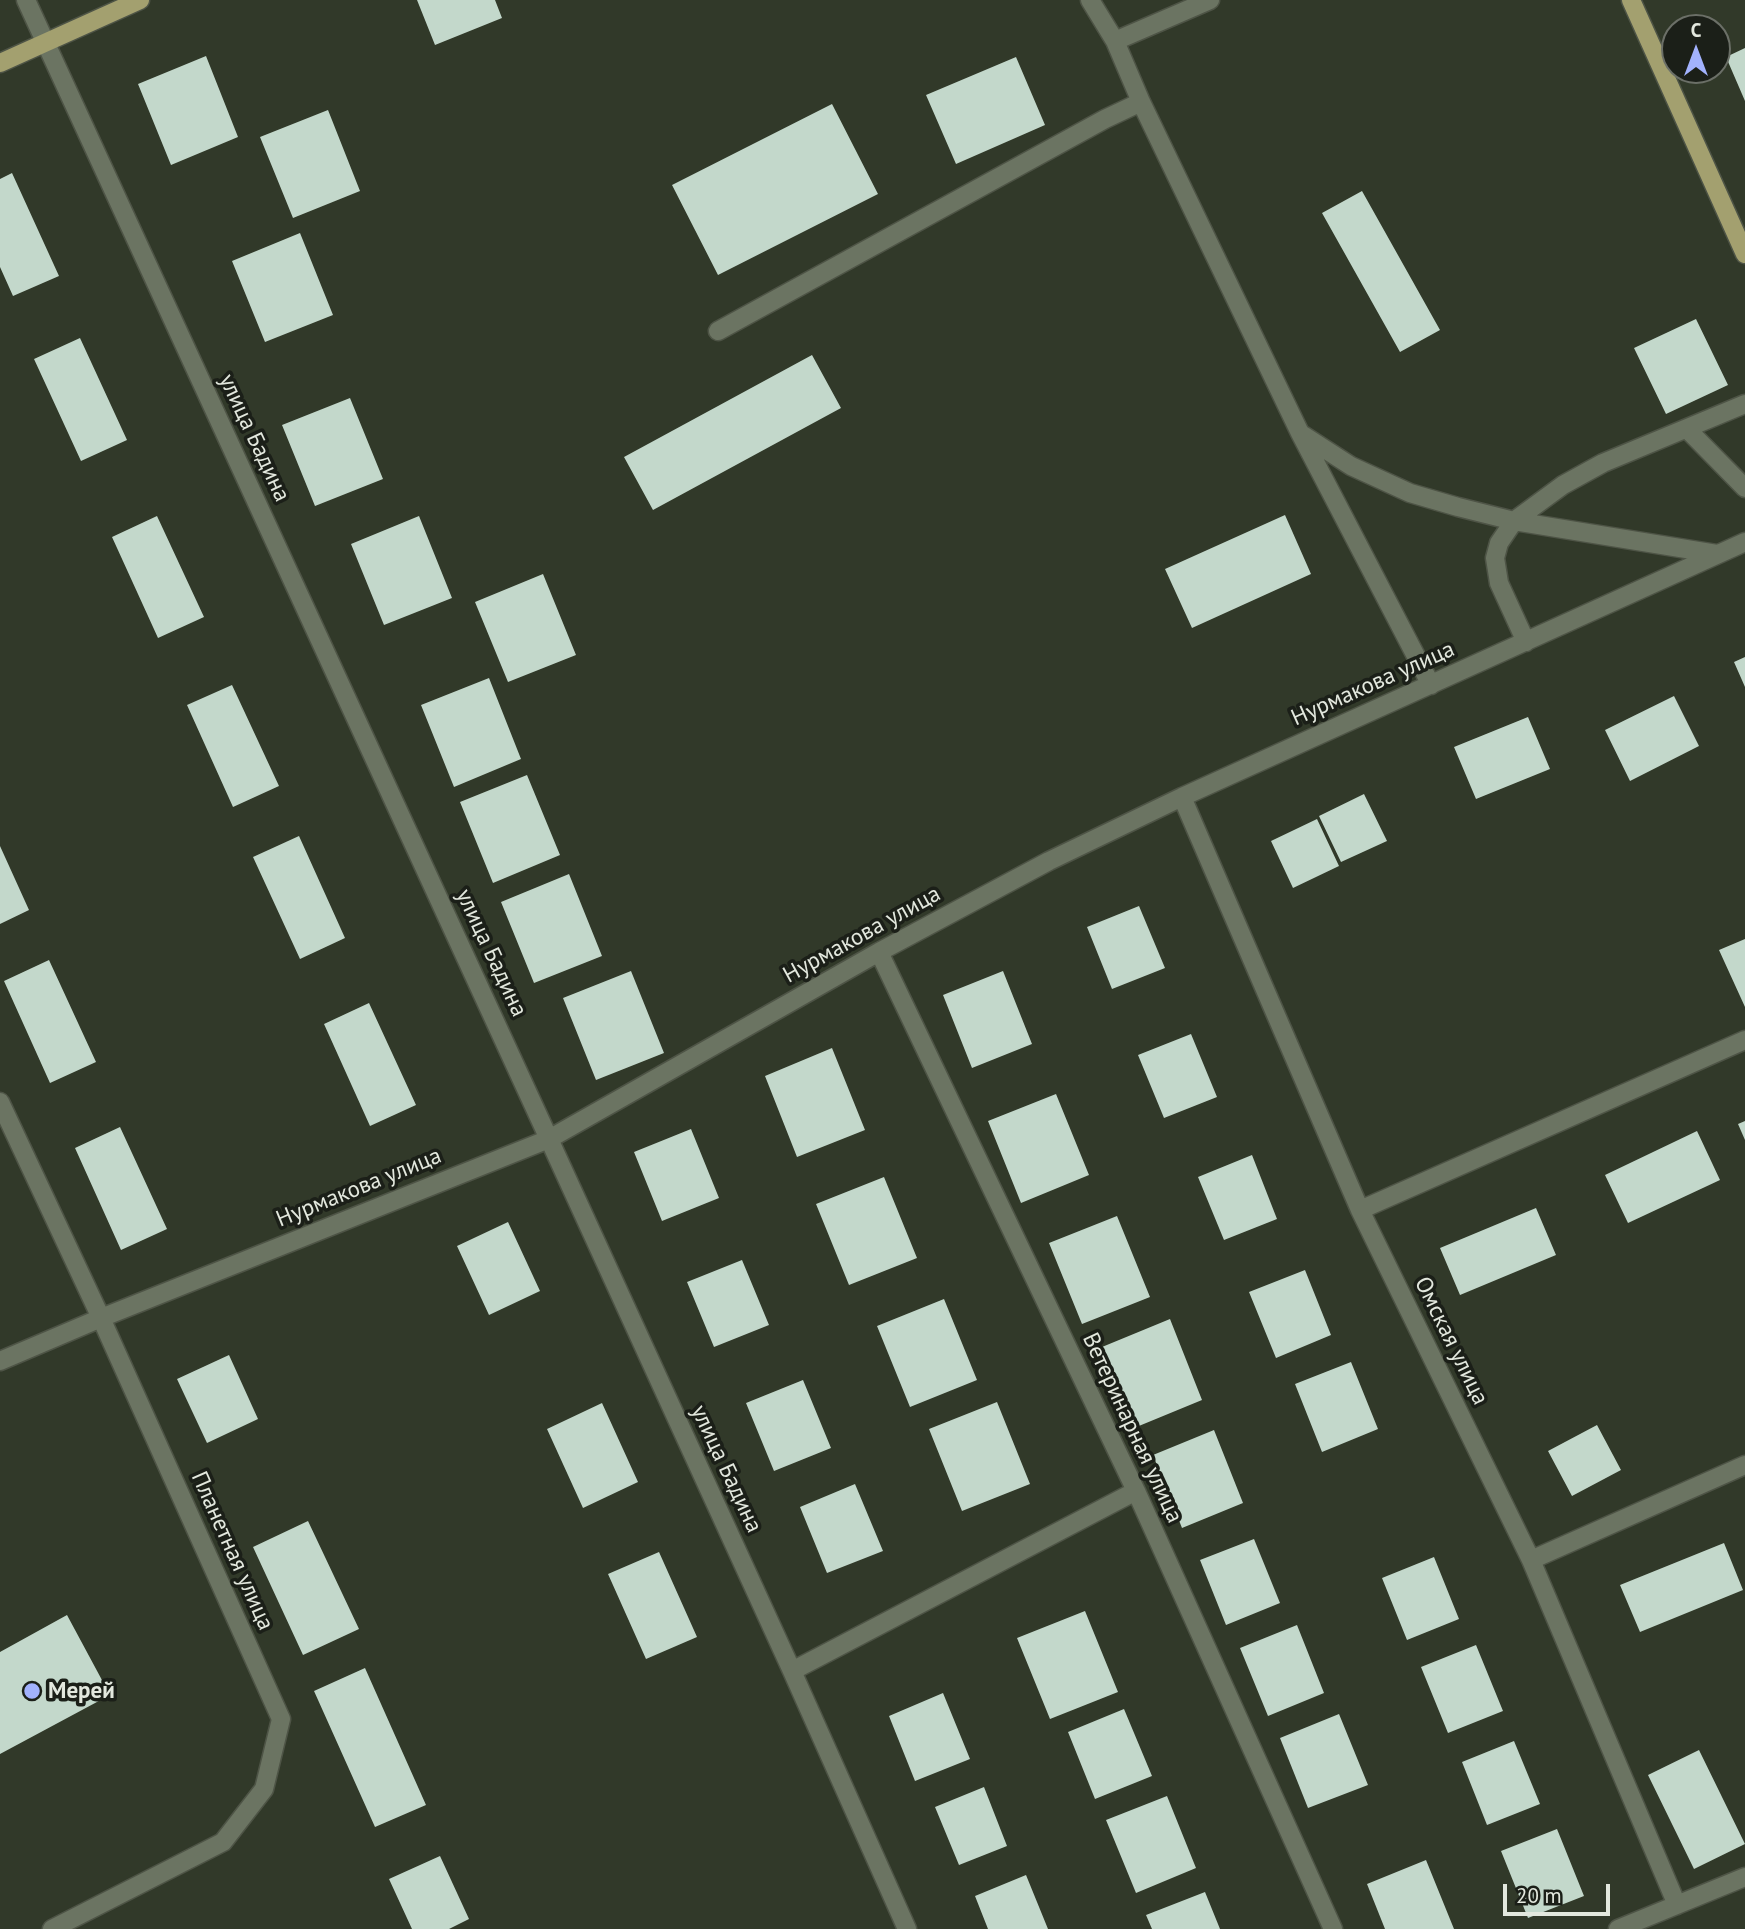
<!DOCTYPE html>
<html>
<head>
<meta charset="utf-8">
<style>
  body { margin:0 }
  #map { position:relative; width:1745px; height:1929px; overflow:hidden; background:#313929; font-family:"PT Sans",sans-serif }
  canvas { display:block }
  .north { position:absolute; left:1661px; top:14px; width:70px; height:70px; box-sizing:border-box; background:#1b1f18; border:2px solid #6b6f67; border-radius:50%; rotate:0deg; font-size:19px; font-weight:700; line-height:28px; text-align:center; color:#e3e8de }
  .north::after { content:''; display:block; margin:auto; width:24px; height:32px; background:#a2b2fd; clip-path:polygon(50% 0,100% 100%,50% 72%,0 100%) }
  .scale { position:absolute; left:1503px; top:1884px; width:107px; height:32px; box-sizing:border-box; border:4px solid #e3e8de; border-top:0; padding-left:9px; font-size:21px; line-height:24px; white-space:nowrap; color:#e3e8de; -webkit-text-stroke:5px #1b1f18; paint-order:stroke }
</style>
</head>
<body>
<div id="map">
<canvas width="1745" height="1929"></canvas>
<div class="north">С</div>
<div class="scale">20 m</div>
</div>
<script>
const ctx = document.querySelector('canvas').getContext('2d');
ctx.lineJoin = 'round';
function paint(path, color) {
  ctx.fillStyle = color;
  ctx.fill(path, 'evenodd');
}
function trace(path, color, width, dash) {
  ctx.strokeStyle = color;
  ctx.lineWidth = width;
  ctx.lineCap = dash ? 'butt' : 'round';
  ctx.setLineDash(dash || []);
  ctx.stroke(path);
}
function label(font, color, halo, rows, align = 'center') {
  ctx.font = font + ' "PT Sans",sans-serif';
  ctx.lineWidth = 7;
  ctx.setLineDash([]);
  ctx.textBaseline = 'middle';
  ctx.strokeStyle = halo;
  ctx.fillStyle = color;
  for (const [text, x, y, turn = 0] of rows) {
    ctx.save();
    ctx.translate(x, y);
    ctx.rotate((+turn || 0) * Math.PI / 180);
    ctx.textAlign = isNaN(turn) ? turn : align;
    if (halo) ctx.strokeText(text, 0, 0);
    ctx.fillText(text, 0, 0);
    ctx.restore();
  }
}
paint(new Path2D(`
  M417,0H495L502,18L435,45Z
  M1745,48V101L1726,57Z
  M206,56L238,137L171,165L138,84Z
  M1016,57L1045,125L956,164L926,95Z
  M832,104L878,194L718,275L672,185Z
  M328,110L360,191L293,218L260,137Z
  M12,173L59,276L13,296L0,267V179Z
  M1362,191L1440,330L1400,352L1322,213Z
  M300,233L333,315L265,342L232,261Z
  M1696,319L1728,385L1666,414L1634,348Z
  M80,338L127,440L81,461L34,359Z
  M812,355L841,408L653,510L624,457Z
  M350,398L383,479L315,506L282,425Z
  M1285,515L1311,574L1192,628L1165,569Z
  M157,516L204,617L158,638L112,537Z
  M419,516L452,598L384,625L351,544Z
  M543,574L576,655L508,682L475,602Z
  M1745,657V687L1734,662Z
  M489,678L521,759L454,787L421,705Z
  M232,685L279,786L233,807L187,705Z
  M1674,696L1699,746L1630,781L1605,730Z
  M1528,717L1550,769L1476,799L1454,747Z
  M527,775L560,855L493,883L460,802Z
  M1364,794L1387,841L1341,862L1319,816Z
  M1317,819L1339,866L1293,888L1271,841Z
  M299,836L345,938L300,959L253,857Z
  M0,846L29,910L0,924Z
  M569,874L602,956L534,983L501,902Z
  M1139,906L1165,968L1112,989L1087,927Z
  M1745,939V1007L1719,950Z
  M49,960L96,1062L50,1083L4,981Z
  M631,971L664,1053L596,1080L563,998Z
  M1003,971L1032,1044L972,1068L943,995Z
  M369,1003L416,1105L370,1126L324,1024Z
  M1191,1034L1217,1097L1164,1118L1138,1055Z
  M832,1048L865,1130L797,1157L765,1076Z
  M1056,1094L1089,1175L1021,1203L988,1121Z
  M1745,1121V1140L1738,1124Z
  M120,1127L167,1229L121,1250L75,1148Z
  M691,1129L719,1198L662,1221L634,1152Z
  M1697,1131L1720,1180L1628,1223L1605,1175Z
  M1252,1155L1277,1219L1224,1240L1198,1177Z
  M884,1177L917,1258L849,1285L816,1204Z
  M1536,1208L1556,1255L1460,1295L1440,1248Z
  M1117,1216L1150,1297L1082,1324L1049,1243Z
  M508,1222L540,1291L489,1315L457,1246Z
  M742,1260L769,1325L714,1347L687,1282Z
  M1305,1270L1331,1335L1276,1358L1249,1292Z
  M944,1299L977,1380L910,1407L877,1326Z
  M1170,1319L1202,1400L1134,1428L1102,1347Z
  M229,1355L258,1419L207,1443L177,1379Z
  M1351,1362L1378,1429L1322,1452L1295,1384Z
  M803,1380L831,1448L774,1471L746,1403Z
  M997,1402L1030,1484L962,1511L929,1429Z
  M602,1403L638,1482L583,1508L547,1429Z
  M1597,1425L1621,1470L1572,1496L1548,1451Z
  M1214,1430L1243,1503L1182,1528L1153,1455Z
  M855,1484L883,1551L827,1573L800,1507Z
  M308,1521L359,1629L303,1655L253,1547Z
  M1254,1539L1280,1603L1226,1625L1200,1560Z
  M1724,1543L1743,1590L1640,1632L1620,1585Z
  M659,1552L697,1637L646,1659L608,1574Z
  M1434,1557L1459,1619L1407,1640L1382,1578Z
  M1085,1611L1118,1692L1050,1719L1017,1638Z
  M67,1615L110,1695L0,1754V1652Z
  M1297,1625L1324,1693L1268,1716L1240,1648Z
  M1476,1645L1503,1711L1448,1733L1421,1667Z
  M365,1668L426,1805L375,1827L314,1691Z
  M943,1693L970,1759L915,1781L889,1716Z
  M1124,1709L1152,1776L1095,1799L1068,1732Z
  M1339,1714L1368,1785L1308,1808L1280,1738Z
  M1514,1741L1540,1804L1487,1825L1462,1762Z
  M1699,1750L1745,1844L1694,1869L1648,1775Z
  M984,1787L1007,1846L959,1865L935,1807Z
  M1167,1796L1196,1868L1136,1893L1106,1820Z
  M1557,1829L1584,1896L1528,1918L1501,1851Z
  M440,1856L469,1919L449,1929H412L389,1879Z
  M1426,1860L1454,1929H1385L1367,1884Z
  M1026,1875L1048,1929H988L975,1896Z
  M1205,1892L1220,1929H1152L1146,1915Z`), '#c3d8cb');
const minor = new Path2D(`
  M26,0L549,1139L792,1671L907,1929
  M1090,0L1115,41L1141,102L1300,433L1431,685
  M1115,41L1210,0
  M718,331L1105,119L1141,102
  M1687,429L1745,488
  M1303,435L1351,466L1410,493L1458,507L1514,521L1717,554
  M1526,642L1499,583L1495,558L1499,543L1514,521L1563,485L1603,463L1745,404
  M1182,797L1360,1210L1531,1560L1677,1905
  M879,952L1136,1491L1333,1929
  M0,1102L101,1318L281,1719L264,1789L223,1842L52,1929
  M1360,1210L1745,1040
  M0,1361L101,1318L549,1139L879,952L1049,861L1182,797L1745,542
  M1531,1560L1745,1465
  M792,1671L1136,1491
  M1618,1929L1745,1877`);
const major = new Path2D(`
  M1631,0L1745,254
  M0,63L140,0`);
trace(minor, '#4e5446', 21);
trace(major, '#4e5446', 21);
trace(minor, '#6b7462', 18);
trace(major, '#a3a06f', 18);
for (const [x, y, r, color] of [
  [32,1691,9,"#a2b2fd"]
]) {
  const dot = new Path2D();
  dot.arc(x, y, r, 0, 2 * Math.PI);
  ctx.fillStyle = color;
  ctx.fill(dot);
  trace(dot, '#1b1f18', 2.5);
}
label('23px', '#e3e8de', '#1b1f18', [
  ["улица Бадина",254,438,65],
  ["Нурмакова улица",1373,684,-24],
  ["Нурмакова улица",862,935,-29],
  ["улица Бадина",491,953,65],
  ["Нурмакова улица",359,1188,-22],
  ["Омская улица",1451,1341,64],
  ["Ветеринарная улица",1132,1428,65],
  ["улица Бадина",726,1469,65],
  ["Планетная улица",232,1551,66]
]);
label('bold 23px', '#e3e8de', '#1b1f18', [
  ["Мерей",48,1691]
], 'left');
</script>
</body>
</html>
